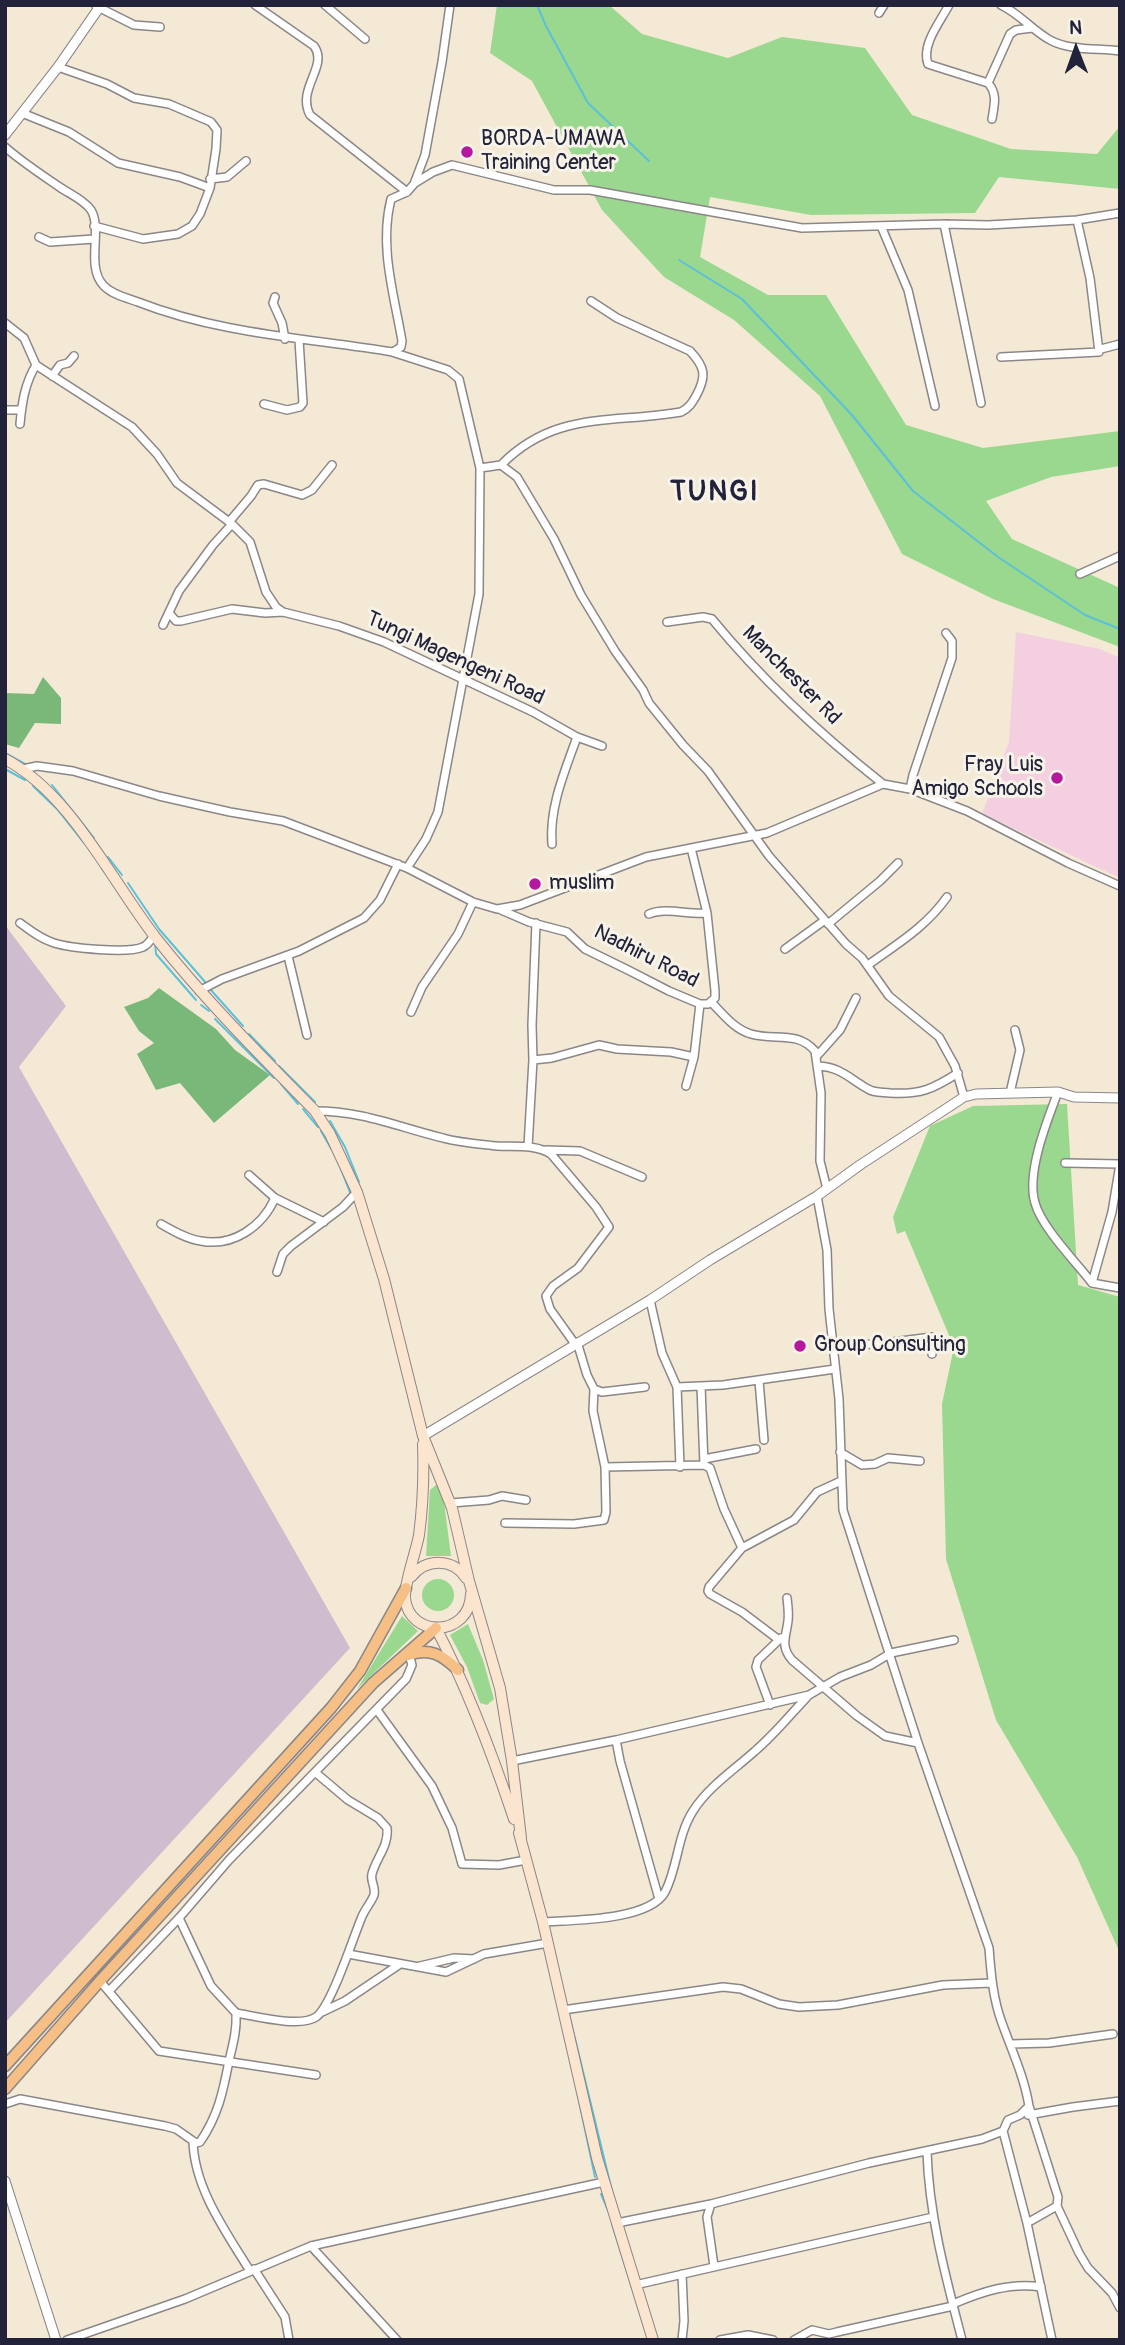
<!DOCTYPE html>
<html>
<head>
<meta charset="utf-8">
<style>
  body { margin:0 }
  #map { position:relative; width:1125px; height:2345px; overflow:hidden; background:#f4e9d5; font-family:Pangolin,sans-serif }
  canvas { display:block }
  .frame { position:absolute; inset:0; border:7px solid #22223b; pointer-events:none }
  .north { position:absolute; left:1041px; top:14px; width:70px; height:70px; -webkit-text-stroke:5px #f7f3e8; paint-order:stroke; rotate:359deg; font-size:19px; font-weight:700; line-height:28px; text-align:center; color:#22223b }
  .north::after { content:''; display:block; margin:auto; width:24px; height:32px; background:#22223b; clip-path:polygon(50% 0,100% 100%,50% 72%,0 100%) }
</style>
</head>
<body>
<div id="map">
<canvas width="1125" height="2345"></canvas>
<div class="frame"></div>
<div class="north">N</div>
</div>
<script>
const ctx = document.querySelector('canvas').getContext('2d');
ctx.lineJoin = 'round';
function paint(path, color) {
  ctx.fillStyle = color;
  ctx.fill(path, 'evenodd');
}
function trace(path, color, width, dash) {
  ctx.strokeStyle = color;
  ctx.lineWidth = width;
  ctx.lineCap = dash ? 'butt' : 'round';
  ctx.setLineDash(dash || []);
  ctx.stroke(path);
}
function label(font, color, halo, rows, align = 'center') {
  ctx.font = font + ' Pangolin,sans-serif';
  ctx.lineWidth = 6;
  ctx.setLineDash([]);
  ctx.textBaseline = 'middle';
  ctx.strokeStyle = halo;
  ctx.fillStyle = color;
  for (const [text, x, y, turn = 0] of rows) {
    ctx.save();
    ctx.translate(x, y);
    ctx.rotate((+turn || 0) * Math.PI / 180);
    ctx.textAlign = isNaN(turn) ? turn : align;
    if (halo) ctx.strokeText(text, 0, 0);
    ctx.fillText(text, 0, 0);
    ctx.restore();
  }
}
paint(new Path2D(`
  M1016,632L1100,649L1120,658V878L982,814L1009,742Z`), '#f3cfe0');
paint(new Path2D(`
  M5,925L66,1006L19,1067L350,1648L5,2023Z`), '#cfbdcf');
paint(new Path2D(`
  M497,5H609L642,34L728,58L782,37L865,48L912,115L1011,149L1097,154L1120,126V189L999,177L975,213L811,215L710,197L700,257L768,295H826L906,425L983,448L1120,431V466L1051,477L986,501L1012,539L1120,588V647L993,599L902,554L820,396L734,320L664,277L602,210L532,81L490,53Z
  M1067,1104L1078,1285L1120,1297V1953L1077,1857L996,1720L946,1559L942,1404L954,1347L905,1231L897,1234L893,1217L930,1126L973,1106Z
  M436,1485L438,1486L444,1502L451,1556H426L430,1490Z
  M422 1595a16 16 0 1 1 32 0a16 16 0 1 1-32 0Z
  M402,1616L418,1631L357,1689Z
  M468,1624L483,1660L494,1699L487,1705L480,1703L467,1667L450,1635Z`), '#99d88e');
paint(new Path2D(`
  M43,677L61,698V724L35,723L19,748L5,744V693L34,694Z
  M159,988L216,1029L235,1050L270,1075L214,1123L180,1083L156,1090L137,1054L154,1043L139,1031L124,1007L148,998Z`), '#7ab879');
trace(new Path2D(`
  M537,5L546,26L588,103L649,161
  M679,260L742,299L852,415L913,491L998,557L1085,615L1120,629
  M5,753L25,764
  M5,769L25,780
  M52,785L94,838
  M33,786L57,809L84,843
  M108,857L122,875
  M102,869L106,874
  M128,883L159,929L206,983
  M155,943L156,954L196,1000
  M210,989L243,1026
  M201,1005L209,1011
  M215,1019L274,1078
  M249,1034L275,1061
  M279,1066L315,1102
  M281,1084L298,1104
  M303,1109L318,1127
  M330,1121L345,1147L359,1182
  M321,1131L332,1150
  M339,1164L351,1195
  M569,2014L613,2195
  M575,2082L595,2177
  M601,2194L610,2215
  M612,2224L647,2336
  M655,2331L658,2340`), '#5cc0d9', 2);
const minor = new Path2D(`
  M255,5L314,46C329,66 296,89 310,115L407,192
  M325,5L365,39
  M949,5C940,22 921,45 928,64L934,66L988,83C998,94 994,106 992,119
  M1001,5C1020,14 1032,30 1050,40C1070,51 1098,48 1120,51
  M96,6L134,25L160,27
  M879,13L884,5
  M58,67L107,84L134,98L169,104L211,122L217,130L216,149L210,188L200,214L192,226L178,234L143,239L94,226
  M988,83L1010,34L1016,30L1032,28
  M22,113L69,132L118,163L180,177L210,188
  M5,147C22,162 42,175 61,188C70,194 84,200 91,210C103,230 85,267 104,286C113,295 127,298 138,302C220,334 307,338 393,352L401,347L402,341C394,294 379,247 391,199L407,192L414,184L425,155L442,62L450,5
  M210,179L227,177L246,161
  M415,183L433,172L452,165L554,190H590L802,228L944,224L988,225L1077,220L1120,213
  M944,224L981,403
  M881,226L908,290L935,406
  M39,237L50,242L94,239
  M275,297L273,303L282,323L285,339
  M5,323L24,338L36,365L42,369L132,427L157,454L177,483L232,524L250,542L266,592L276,607L283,612L339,626L384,642L533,712L577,737L602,746
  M1101,349L1120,344
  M392,352L448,370L459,379L480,468L479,594L438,812L426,839L407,868
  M1001,357L1099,352L1090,278L1077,220
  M52,376L60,365L68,363L74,356
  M264,404L287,410L300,407L303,403L299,340
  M5,410H21
  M20,424C22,402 25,383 36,365
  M501,465C555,410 613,424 681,412C689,408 692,403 696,396C707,376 705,367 690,351L617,318L591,301
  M480,468L501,465L517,477L554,539L581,595L615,651L643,690L649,703L683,745L708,771L769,856L846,944L862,958L889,996L939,1037L955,1066L964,1097
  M229,522L251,496L258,485L264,484L302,495L312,490L332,465
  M1080,574L1120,556
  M170,614L176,621H181L232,609L265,613L283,612
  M667,622L703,617L712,619C763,681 821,735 883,784
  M163,625L179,591L213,545L232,524
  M23,769L37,766L73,771L159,796L230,812L283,821L407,868L473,902L497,909L520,905L646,857L767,833L883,784L910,789L967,811L1068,863L1120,886
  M910,789L913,775L952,658V641L946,633
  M552,844C549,807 565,771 577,737
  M501,910L529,922L567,932L585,949L628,970L669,991L700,1004H708L715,998V991L707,913L691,848
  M649,914C666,907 689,915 707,913
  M20,923C31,931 41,939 54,943C70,948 128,954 143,947C148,945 151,940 154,935
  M828,924L880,881L898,863
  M785,949L825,920
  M288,956L307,1035
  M868,965C897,944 926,927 947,897
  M199,991L222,979L299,951L364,918L380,900L398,864
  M711,1002C723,1014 734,1029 751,1034C774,1041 797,1030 815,1051L821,1093L820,1161L827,1189
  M411,1012L422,987L458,934L473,902
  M816,1057L840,1030L856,998
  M533,1060L552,1058L599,1045L617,1049L671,1052L694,1057
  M818,1066C841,1067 850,1079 868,1089C874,1093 882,1092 890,1093C920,1095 933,1089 958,1073
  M686,1086L694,1057L700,1004
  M1058,1092C1047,1121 1026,1173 1035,1203C1042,1228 1076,1262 1092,1283L1120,1288
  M1010,1093L1020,1050L1015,1030
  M315,1111C363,1111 398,1127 443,1138C461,1143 479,1144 497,1146C515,1147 535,1144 551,1154L596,1207L609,1227L578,1268L553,1286L546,1296L550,1309L575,1344
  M528,1147L533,1060L532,1025L536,923
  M546,1150L580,1151L642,1177
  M1065,1163L1120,1164
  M249,1175L275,1198L324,1222
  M161,1224C173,1231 187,1239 201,1241C233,1247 262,1227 275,1198
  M277,1272L283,1254L291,1246L343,1207L357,1192
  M1092,1283L1112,1212L1120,1164
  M650,1300L662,1353L677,1387L723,1385L835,1369
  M577,1342L587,1375L594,1389L602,1392L645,1387
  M833,1347L885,1343L932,1337V1354
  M759,1381L764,1440
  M701,1386L704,1465L710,1468L724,1509L742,1548
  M677,1387L680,1467
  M594,1389L593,1411L605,1467L704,1465
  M840,1452L862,1465L875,1464L888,1458L920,1461
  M704,1459L756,1449
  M451,1503L489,1500L502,1496L526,1500
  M505,1523L574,1524L604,1520L606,1512L605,1467
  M787,1598C788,1606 789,1613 788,1621C786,1637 780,1646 792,1660L857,1716L885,1736L918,1743
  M779,1640L742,1612L710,1594L708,1591L709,1587L742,1548L794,1520L817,1492L841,1481
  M770,1705L756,1667L758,1660L781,1638
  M377,1710L432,1786L452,1828L462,1864L499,1865L526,1860
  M616,1740L620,1761L659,1899
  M512,1761L616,1740L809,1695L840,1677L871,1665L891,1653L954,1640
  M543,1922C572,1920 649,1921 665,1892C678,1867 677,1836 693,1811C708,1787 734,1770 755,1751C774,1735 790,1715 807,1697
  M348,1954L446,1972L484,1954L548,1943
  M420,1966L454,1958L474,1959
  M100,1981L159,2051L316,2075
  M109,1991L179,1918L229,1860L406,1679L412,1665L409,1654
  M563,2010L723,1987L741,1989L779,2004L799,2007L838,2005L943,1985L991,1983
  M322,2012L345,2001L400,1964
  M236,2013C255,2016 300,2028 316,2017C331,2007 353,1938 361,1919C364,1910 371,1903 374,1895C376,1887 370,1881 372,1874C376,1858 389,1846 387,1828L378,1818L348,1800L316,1773
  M1010,2044L1049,2043L1113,2034
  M5,2104L20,2099L165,2126L176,2129L196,2143L200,2142C218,2116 223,2092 229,2061C233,2044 237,2030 236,2013L211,1986L179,1918
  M1028,2115L1073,2107L1120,2101
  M1003,2131L1027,2223L1052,2340
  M193,2141C194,2188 226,2232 250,2271
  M927,2152C929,2216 946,2278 962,2340
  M711,2204L707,2217L714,2266
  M1057,2206L1079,2253L1088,2268L1112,2293L1120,2308
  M617,2223L711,2204L869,2163L982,2139L1003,2131L1008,2120L1020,2115L1029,2106C1024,2076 1012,2051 1002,2023C993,1999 991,1974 989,1948L918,1743L843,1510L839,1399L829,1309L827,1250L817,1196
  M1027,2223L1057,2206L1058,2197L1029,2106
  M311,2246L397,2340
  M254,2269L285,2317L289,2340
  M682,2274L684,2321L682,2340
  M635,2285L933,2217
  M953,2304C981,2292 1010,2282 1041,2287
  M67,2340L185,2299L311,2246L604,2182
  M720,2340L748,2335L773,2340
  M794,2340L812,2330L829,2334L837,2332L953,2306`);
const tertiary = new Path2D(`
  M5,135L58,67L101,5
  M423,1436L650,1300L710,1260L817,1196L860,1165L964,1097L976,1094L1058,1092L1074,1097L1120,1098
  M5,2181L56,2340`);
const secondary = new Path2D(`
  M5,759C72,795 110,879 156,938C205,1000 260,1055 315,1111L330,1134L357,1192L384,1279L423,1436L452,1508L469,1581L500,1688L512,1761L521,1838
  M423,1444C424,1474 423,1505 419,1535C416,1552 404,1584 405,1598C409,1639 470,1637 471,1594
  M411,1577C426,1558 453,1558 466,1578
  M436,1628C468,1689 492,1753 514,1819
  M519,1833L543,1922L597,2158L653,2340`);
const primary = new Path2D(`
  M408,1655C430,1647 442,1655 458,1670
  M5,2066L331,1708L360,1671L406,1588
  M5,2089L100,1981L373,1683L436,1628`);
trace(minor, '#8b8688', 10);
trace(tertiary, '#8b8688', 11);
trace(secondary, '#8b8688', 12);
trace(primary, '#8b8688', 13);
trace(minor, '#fff', 7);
trace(tertiary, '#fff', 9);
trace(secondary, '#fbe5cf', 10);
trace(primary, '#f5bf86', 10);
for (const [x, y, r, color] of [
  [467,152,7,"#b5179e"],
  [1057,778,7,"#b5179e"],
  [535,884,7,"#b5179e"],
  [800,1346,7,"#b5179e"]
]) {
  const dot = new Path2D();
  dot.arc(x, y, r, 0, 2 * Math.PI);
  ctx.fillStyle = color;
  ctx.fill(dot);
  trace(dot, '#f7f3e8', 2.5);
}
label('21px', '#22223b', '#f7f3e8', [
  ["BORDA-UMAWA",481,140],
  ["Training Center",481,164],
  ["Fray Luis",1043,766,"right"],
  ["Amigo Schools",1043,790,"right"],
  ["muslim",549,884],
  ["Group Consulting",814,1346]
], 'left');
label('21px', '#22223b', '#f7f3e8', [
  ["Tungi Magengeni Road",455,659,25],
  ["Manchester Rd",791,676,45],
  ["Nadhiru Road",646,957,27]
]);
ctx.letterSpacing = '2px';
label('bold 28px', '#22223b', '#f7f3e8', [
  ["TUNGI",715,493]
]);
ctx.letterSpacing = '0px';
</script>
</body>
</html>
